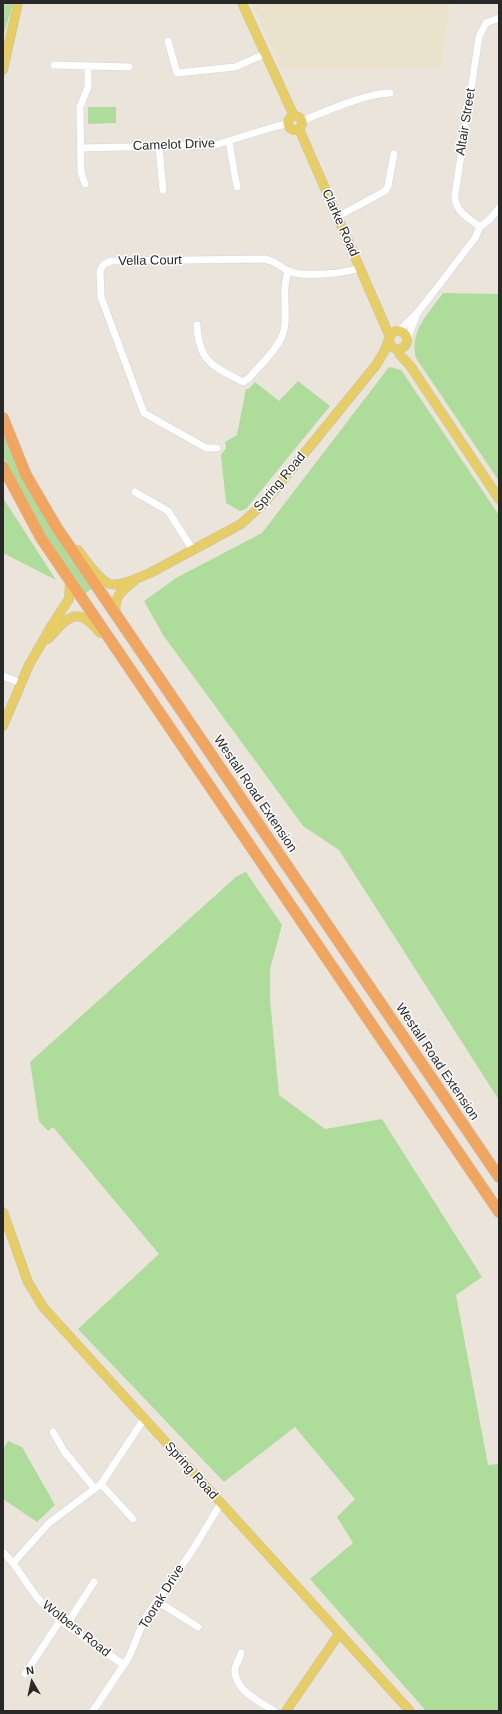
<!DOCTYPE html>
<html>
<head>
<meta charset="utf-8">
<style>
  body { margin:0 }
  #map { position:relative; width:502px; height:1714px; overflow:hidden; background:#eae4db; font-family:Helvetica,sans-serif }
  canvas { display:block }
  .frame { position:absolute; inset:0; border:4px solid #282828; pointer-events:none }
  .north { position:absolute; left:12px; top:1662px; width:40px; height:40px; -webkit-text-stroke:3px #fff; paint-order:stroke; rotate:351deg; font-size:11px; font-weight:700; line-height:16px; text-align:center; color:#282828 }
  .north::after { content:''; display:block; margin:auto; width:14px; height:18px; background:#282828; clip-path:polygon(50% 0,100% 100%,50% 72%,0 100%) }
</style>
</head>
<body>
<div id="map">
<canvas width="502" height="1714"></canvas>
<div class="frame"></div>
<div class="north">N</div>
</div>
<script>
const ctx = document.querySelector('canvas').getContext('2d');
ctx.lineJoin = 'round';
function paint(path, color) {
  ctx.fillStyle = color;
  ctx.fill(path, 'evenodd');
}
function trace(path, color, width, dash) {
  ctx.strokeStyle = color;
  ctx.lineWidth = width;
  ctx.lineCap = dash ? 'butt' : 'round';
  ctx.setLineDash(dash || []);
  ctx.stroke(path);
}
function label(font, color, halo, rows, align = 'center') {
  ctx.font = font + ' Helvetica,sans-serif';
  ctx.lineWidth = 3;
  ctx.setLineDash([]);
  ctx.textBaseline = 'middle';
  ctx.strokeStyle = halo;
  ctx.fillStyle = color;
  for (const [text, x, y, turn = 0] of rows) {
    ctx.save();
    ctx.translate(x, y);
    ctx.rotate((+turn || 0) * Math.PI / 180);
    ctx.textAlign = isNaN(turn) ? turn : align;
    if (halo) ctx.strokeText(text, 0, 0);
    ctx.fillText(text, 0, 0);
    ctx.restore();
  }
}
paint(new Path2D(`
  M252,3H450L440,68L281,69Z`), '#eae2cb');
paint(new Path2D(`
  M5,3H13L3,37V13Z
  M88,107H116V123L88,124Z
  M443,293L499,294V481L416,358C409,331 429,313 443,293Z
  M389,367L401,370L499,515V1100L339,850L303,826L163,635L144,601L176,578L262,533Z
  M298,381L330,406L246,509L240,511L226,503L221,455L226,448L225,442L237,435L246,389H249L255,382L279,401Z
  M3,430L94,587L83,595L56,554L9,470L3,456Z
  M3,498L56,580L3,553Z
  M246,872L282,925L270,969V999L279,1095L325,1129L382,1119L482,1277L456,1295L488,1465L499,1464V1711H426L310,1579L353,1543L337,1517L355,1499L295,1427L224,1482L78,1329L159,1254L53,1127L48,1131L39,1121L30,1062L237,876Z
  M8,1441L22,1447L55,1505L37,1522L3,1499V1450Z`), '#aedd9b');
const minor = new Path2D(`
  M168,41L177,73L235,67L265,54
  M54,65L129,67
  M301,121C324,112 367,93 390,93
  M229,142L237,187
  M159,147L163,190
  M81,148L215,145L277,126L288,124
  M85,184L81,172L80,107L88,87V67
  M337,217L385,191L388,186L394,154
  M480,227C469,218 454,211 455,195L479,37L486,23L499,18
  M197,325C199,363 213,366 243,382L249,378C260,365 281,346 284,330C288,310 281,293 288,271
  M399,331L417,313L433,293L475,238L480,227L491,218L499,208
  M407,340L416,316
  M217,448H206L144,413L101,297L100,271L103,265L111,261L265,259C278,262 279,267 289,271C304,278 345,273 360,268
  M135,492L168,511L193,550
  M3,676L21,683
  M53,1432L64,1451L95,1489
  M101,1484L133,1519
  M3,1552C19,1567 27,1587 42,1603C62,1625 99,1647 124,1665
  M14,1562L49,1523L101,1484L144,1419
  M157,1601L198,1627
  M67,1624L94,1582
  M241,1653C240,1658 236,1664 235,1668C233,1690 259,1701 274,1711
  M25,1674L61,1619
  M93,1711L129,1657L145,1618L192,1551L221,1503`);
const major = new Path2D(`
  M242,3L294,116
  M3,70L18,3
  M288 123a7 7 0 1 1 14 0a7 7 0 1 1-14 0Z
  M299,129L390,337
  M389 340a9 9 0 1 1 18 0a9 9 0 1 1-18 0Z
  M397,349L401,356L411,367L499,499
  M78,550C85,559 98,580 110,584C120,587 143,576 152,572L241,524L264,503L277,487L376,365L385,350L389,339
  M116,614C113,596 122,591 134,581
  M48,639C68,617 77,604 100,633
  M3,726L29,665L52,625L69,599L70,582
  M3,1212L28,1282L43,1307L410,1711
  M286,1711L339,1634`);
const highway = new Path2D(`
  M3,418L26,475L57,528L499,1177
  M3,467L41,538L499,1212`);
trace(minor, '#d0d3e0', 8);
trace(major, '#c3c3c3', 10);
trace(highway, '#c3c3c3', 12);
trace(minor, '#fff', 7);
trace(major, '#e6ce64', 9);
trace(highway, '#f2a55e', 11);
label('13px', '#282828', '#fff', [
  ["Altair Street",466,122,-81],
  ["Camelot Drive",174,145,-2],
  ["Clarke Road",340,223,66],
  ["Vella Court",150,261,-1],
  ["Spring Road",280,482,-50],
  ["Westall Road Extension",255,794,56],
  ["Westall Road Extension",437,1062,56],
  ["Spring Road",191,1471,48],
  ["Toorak Drive",162,1597,-58],
  ["Wolbers Road",76,1629,38]
]);
</script>
</body>
</html>
